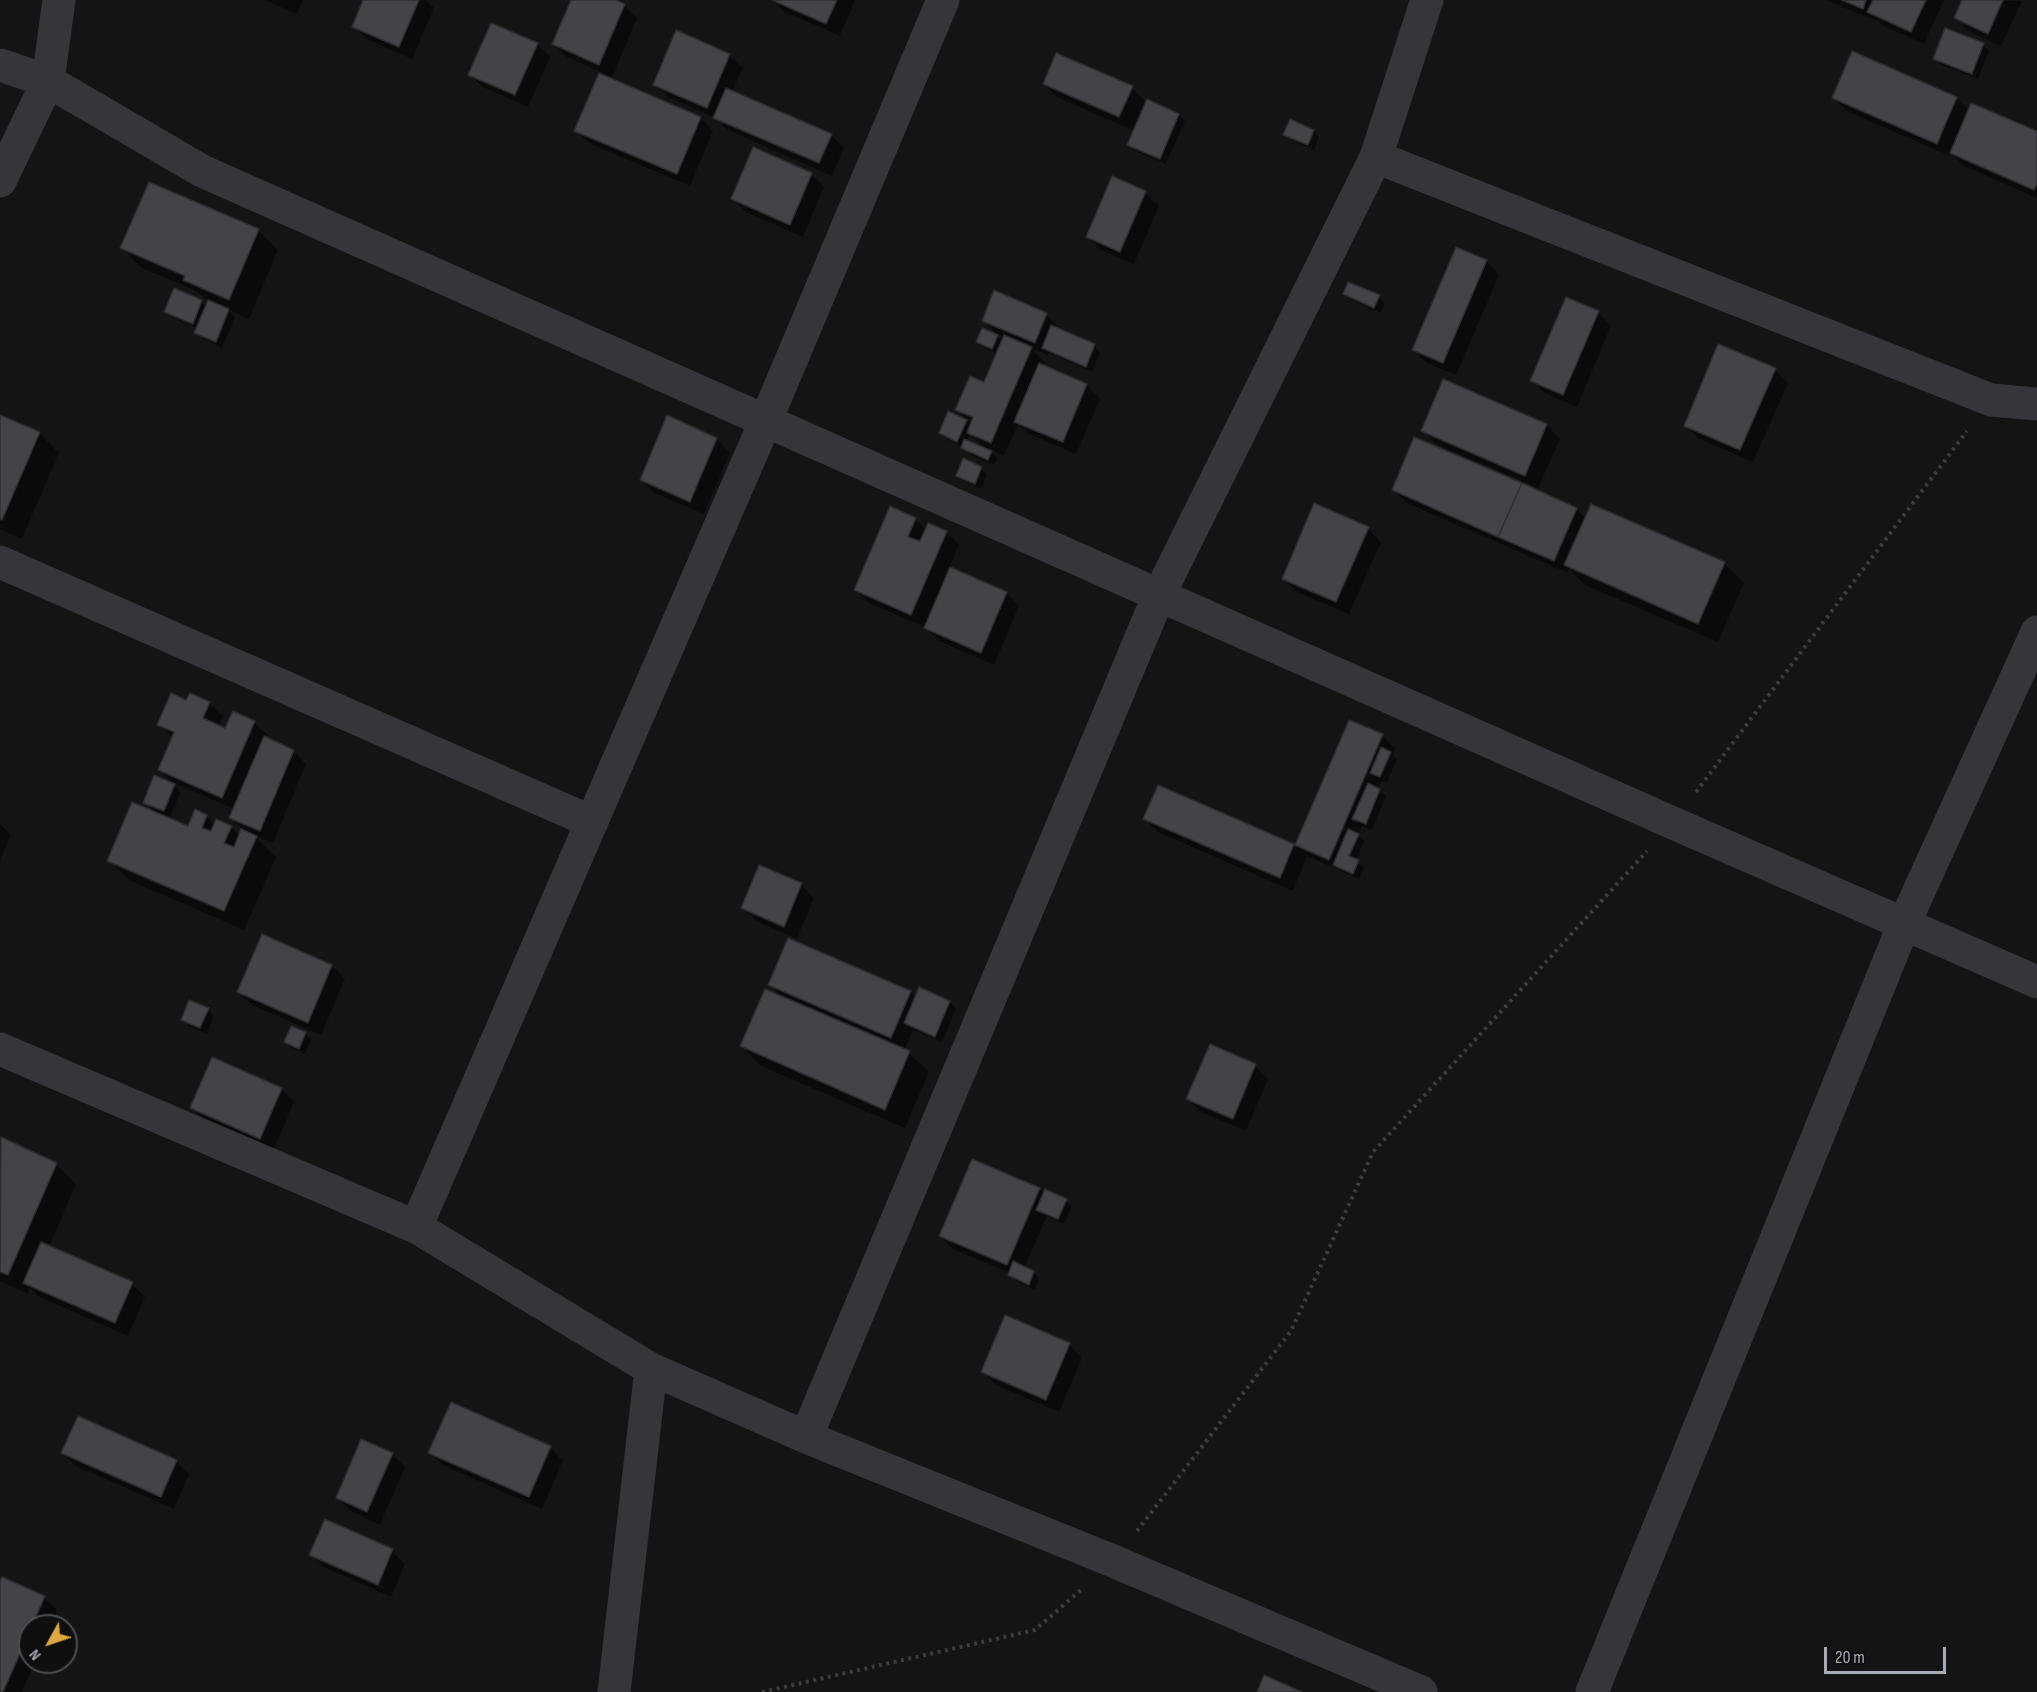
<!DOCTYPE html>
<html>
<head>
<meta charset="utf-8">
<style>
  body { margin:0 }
  #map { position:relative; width:2037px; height:1692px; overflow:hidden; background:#141415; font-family:"Sofia Sans Condensed",sans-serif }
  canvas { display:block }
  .north { position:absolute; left:18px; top:1614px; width:60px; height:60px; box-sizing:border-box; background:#0f0f10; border:2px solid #4c4d52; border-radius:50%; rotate:230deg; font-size:16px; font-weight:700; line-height:24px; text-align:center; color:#a7abb4 }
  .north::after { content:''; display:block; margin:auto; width:21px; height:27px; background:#dea743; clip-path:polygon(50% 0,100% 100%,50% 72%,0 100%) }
  .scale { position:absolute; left:1824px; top:1647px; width:122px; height:27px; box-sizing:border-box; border:3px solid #a7abb4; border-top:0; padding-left:8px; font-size:18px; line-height:21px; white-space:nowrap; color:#a7abb4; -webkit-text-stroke:4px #0f0f10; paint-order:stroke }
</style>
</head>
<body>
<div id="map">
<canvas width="2037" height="1692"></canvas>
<div class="north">N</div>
<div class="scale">20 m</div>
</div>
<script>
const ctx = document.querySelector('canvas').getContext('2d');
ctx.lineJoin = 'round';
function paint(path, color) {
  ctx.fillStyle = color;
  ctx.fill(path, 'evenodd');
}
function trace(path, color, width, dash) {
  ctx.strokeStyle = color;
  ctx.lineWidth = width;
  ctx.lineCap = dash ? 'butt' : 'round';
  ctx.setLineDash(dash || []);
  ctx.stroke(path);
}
paint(new Path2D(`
  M265,0H303L297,14Z
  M365,0H426L434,8L412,59L367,39L354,26Z
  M572,0H612L624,5L637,18L611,80L700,118L713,131L690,186L589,143L576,130L601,72L567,57L553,44Z
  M772,0H855L840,36L783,11Z
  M1826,0H1944L1924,44L1882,25L1876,19V21Z
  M1964,0L2022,1L2001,46L1969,31L1956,18Z
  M537,44L550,57L528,107L483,87L470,74Z
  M1983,45L1989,51L1978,79L1941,65L1935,59Z
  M729,55L743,68L732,92L831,135L844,148L832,176L728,130L716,118L668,97L655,84Z
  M1044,84L1132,88L1147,103L1148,101L1179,115L1185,121L1166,164L1135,151L1129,144L1135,131L1057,97Z
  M1834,98H1956L1969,111L2037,132V198L1964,166L1951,153L1950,156L1847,111Z
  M1313,131L1319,137L1314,150L1291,140L1285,134Z
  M811,174L824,187L803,237L746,212L733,199Z
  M1112,178L1145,193L1159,206L1134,264L1101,250L1087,237Z
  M149,184L259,231L278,250L249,319L228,309L235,317L222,348L202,338L195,332L197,328L172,317L166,311L201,301L206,306L209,301L196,291L142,268L122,248Z
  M1486,261L1499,275L1456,375L1427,363L1414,350Z
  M995,292L1046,315L1060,328L1059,330L1094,345L1100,352L1092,372L1049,353L1048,355L1031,348L1044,362L1042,366L1087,385L1100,399L1076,454L1029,434L1018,424L1004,456L987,448L997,458L994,465L969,454L963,447L947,439L940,433L949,413L970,422L957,409L984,384L997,354L984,348L978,342L997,336L1002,342L1005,337L997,334L983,320ZM970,434L986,450L966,441Z
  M1345,294L1379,297L1385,303L1381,313L1351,300Z
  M1598,313L1611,326L1577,407L1545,393L1532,380Z
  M1775,370L1788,383L1753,462L1698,438L1685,425Z
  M1444,381L1547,425L1560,439L1538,488L1436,444L1423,431Z
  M0,416L39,433L59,453L22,539L0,529Z
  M668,417L717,439L730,453L704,514L655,493L641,480Z
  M981,468L987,474L981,489L964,481L957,475Z
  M1394,490L1576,509L1586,518L1724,563L1744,583L1718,642L1585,585L1569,569L1568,573L1407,503Z
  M915,519L926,530L946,532L959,545L949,568L1006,593L1019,606L994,665L939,641L925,627L869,603L856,590Z
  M1368,529L1381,542L1349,614L1297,592L1284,579Z
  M187,702L209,703L223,716L218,727L226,730L254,722L267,735L266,739L293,751L306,764L273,843L254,835L276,857L244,930L129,880L109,860L156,814L145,802L155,777L174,786L181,792L169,819L189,828L206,816L215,825L231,827L240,836L243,830L230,818L234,809L172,782L159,769L173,738L159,724Z
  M1349,722L1382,736L1395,749L1393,755L1397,759L1387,782L1382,780L1378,789L1386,796L1372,830L1362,826L1358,836L1364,841L1356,860L1364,868L1359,879L1307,856L1293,891L1158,832L1145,819L1293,845L1295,848Z
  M0,824L11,835L0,860Z
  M760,867L801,885L814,898L797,939L756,921L743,907Z
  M332,966L345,979L321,1035L252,1005L239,992Z
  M770,985L910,992L916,998L920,989L950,1002L956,1008L942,1042L913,1030L904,1050L909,1053L929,1072L905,1128L761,1066L742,1046L784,999Z
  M208,1010L214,1016L207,1034L189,1026L183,1019Z
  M305,1033L311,1040L305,1054L292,1048L285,1042Z
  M1255,1066L1268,1079L1246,1131L1201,1112L1188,1099Z
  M281,1089L294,1102L273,1151L205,1121L192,1107Z
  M2,1139L56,1164L76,1184L49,1247L132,1284L145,1297L128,1336L38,1296L30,1288L28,1294L0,1281V1144Z
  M1039,1189L1044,1194L1066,1200L1072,1206L1064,1224L1047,1216L1024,1268L1033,1272L1039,1278L1035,1290L1016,1281L1009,1275L1010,1273L953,1249L940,1236Z
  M1069,1344L1082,1358L1059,1412L996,1385L982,1371Z
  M550,1448L563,1461L542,1509L443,1465L430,1452Z
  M63,1453L176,1461L189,1474L174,1509L76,1466Z
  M392,1454L405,1467L380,1525L351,1511L337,1498Z
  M392,1551L405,1564L391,1597L324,1567L311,1554ZM325,1560L385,1587L384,1589L325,1563Z
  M0,1585L44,1597L57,1610L51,1626H30V1662H35L22,1692H0Z`), '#0007');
const building = new Path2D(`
  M363,0H419L399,47L352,27Z
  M571,0H616L625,4L599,65L552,44Z
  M772,0H837L826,24Z
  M1842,0H1866L1863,9Z
  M1873,0H1926L1911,32L1867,12Z
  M1962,0H2003L1988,34L1954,18Z
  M491,23L538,43L515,95L468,75Z
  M1945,28L1984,43L1972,74L1933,59Z
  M676,30L730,54L707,108L653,85Z
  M1852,51L1957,97L1937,144L1832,98Z
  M1056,53L1133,86L1119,117L1043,84Z
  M599,73L701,117L677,174L574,131Z
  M726,88L832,134L819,163L713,118Z
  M1147,99L1179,114L1160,159L1127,145Z
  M1971,103L2037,131V184L2034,190L1950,153Z
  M1290,119L1314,130L1308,145L1283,135Z
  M753,147L812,173L790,225L731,199Z
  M1112,176L1146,191L1120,252L1086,237Z
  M149,182L259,229L229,300L183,280L185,276L120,248Z
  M1456,247L1487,260L1443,363L1412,350Z
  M1348,282L1380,295L1374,308L1343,294Z
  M174,288L202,300L193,324L164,312Z
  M994,290L1047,313L1035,343L982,321Z
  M1566,297L1599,311L1563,395L1530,381Z
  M208,300L229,309L216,342L194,333Z
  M1051,325L1095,344L1086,367L1042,348Z
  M982,328L998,335L992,349L976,342Z
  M1004,335L1032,347L991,443L967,433L973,417L955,410L970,376L984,382Z
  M1718,344L1776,368L1740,450L1684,426Z
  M1039,363L1087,384L1063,442L1014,422Z
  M1443,379L1547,424L1525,476L1421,431Z
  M948,411L967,420L957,442L939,433Z
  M0,415L40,432L2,520L0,519Z
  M667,415L717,438L690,502L640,480Z
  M1414,437L1522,483L1498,537L1392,490Z
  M964,439L992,451L988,460L961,448Z
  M963,458L982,467L975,484L956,476Z
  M1522,483L1577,508L1554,561L1498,537Z
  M1314,503L1369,527L1336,602L1282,579Z
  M1591,504L1725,562L1698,624L1564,565Z
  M890,506L916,518L908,537L920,541L928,523L947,531L911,615L854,590Z
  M950,567L1007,592L981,653L924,628Z
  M171,693L186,700L190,693L210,702L203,718L225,728L233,711L255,721L222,798L158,770L174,732L157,725Z
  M1349,720L1383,734L1329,860L1295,845Z
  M264,736L294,750L260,831L229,818Z
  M1381,747L1391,752L1380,777L1370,773Z
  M154,775L175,784L164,811L143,803Z
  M1368,783L1380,789L1366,824L1352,819Z
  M1158,785L1294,844L1280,878L1143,819Z
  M132,802L188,826L195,809L207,815L202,828L211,831L216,819L232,826L224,843L234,847L241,829L257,836L224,911L107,861Z
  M1348,829L1359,834L1349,856L1359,860L1353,874L1333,865Z
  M759,865L802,883L784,927L741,908Z
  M262,934L332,965L308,1023L237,992Z
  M788,938L911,991L891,1038L768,985Z
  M919,987L950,1001L935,1037L904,1023Z
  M765,989L910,1051L885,1110L740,1046Z
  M189,1000L209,1008L200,1028L181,1020Z
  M291,1026L306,1032L299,1049L284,1042Z
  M1210,1044L1256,1064L1233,1119L1186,1099Z
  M212,1057L282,1088L260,1139L190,1108Z
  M1,1137L57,1163L8,1275L0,1272Z
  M972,1159L1040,1188L1007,1265L939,1236Z
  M1045,1189L1067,1199L1058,1219L1036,1210Z
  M41,1242L133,1282L115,1323L23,1283Z
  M1013,1261L1034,1271L1029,1285L1008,1275Z
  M1005,1315L1070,1343L1046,1400L981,1372Z
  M451,1402L551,1446L529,1497L428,1453Z
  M78,1416L177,1460L161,1497L61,1453Z
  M361,1439L393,1453L367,1512L336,1498Z
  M325,1519L393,1549L378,1585L309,1555Z
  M2,1577L45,1596L32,1626H30V1631L3,1692H0V1581Z
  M1264,1675L1302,1692H1257Z`);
paint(building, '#434448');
trace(building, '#2e2e31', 1.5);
trace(new Path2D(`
  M1696,792L1967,431
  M1137,1531L1291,1331L1373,1152L1647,851
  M762,1692L1035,1630L1082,1589`), '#3b3d41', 4, [3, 4.5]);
trace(new Path2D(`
  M0,65L48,81L202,171L1673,823L2037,982
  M1376,157L1991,400L2037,404
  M0,181L48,81L59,0
  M0,562L592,822
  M0,1049L416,1227L651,1369L806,1437L1113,1561L1421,1692
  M416,1227L766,420L943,0
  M806,1437L1159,595L1376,157L1427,0
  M614,1692L651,1369
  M1592,1692L1904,924L2037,632`), '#35363a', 33);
</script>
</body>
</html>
